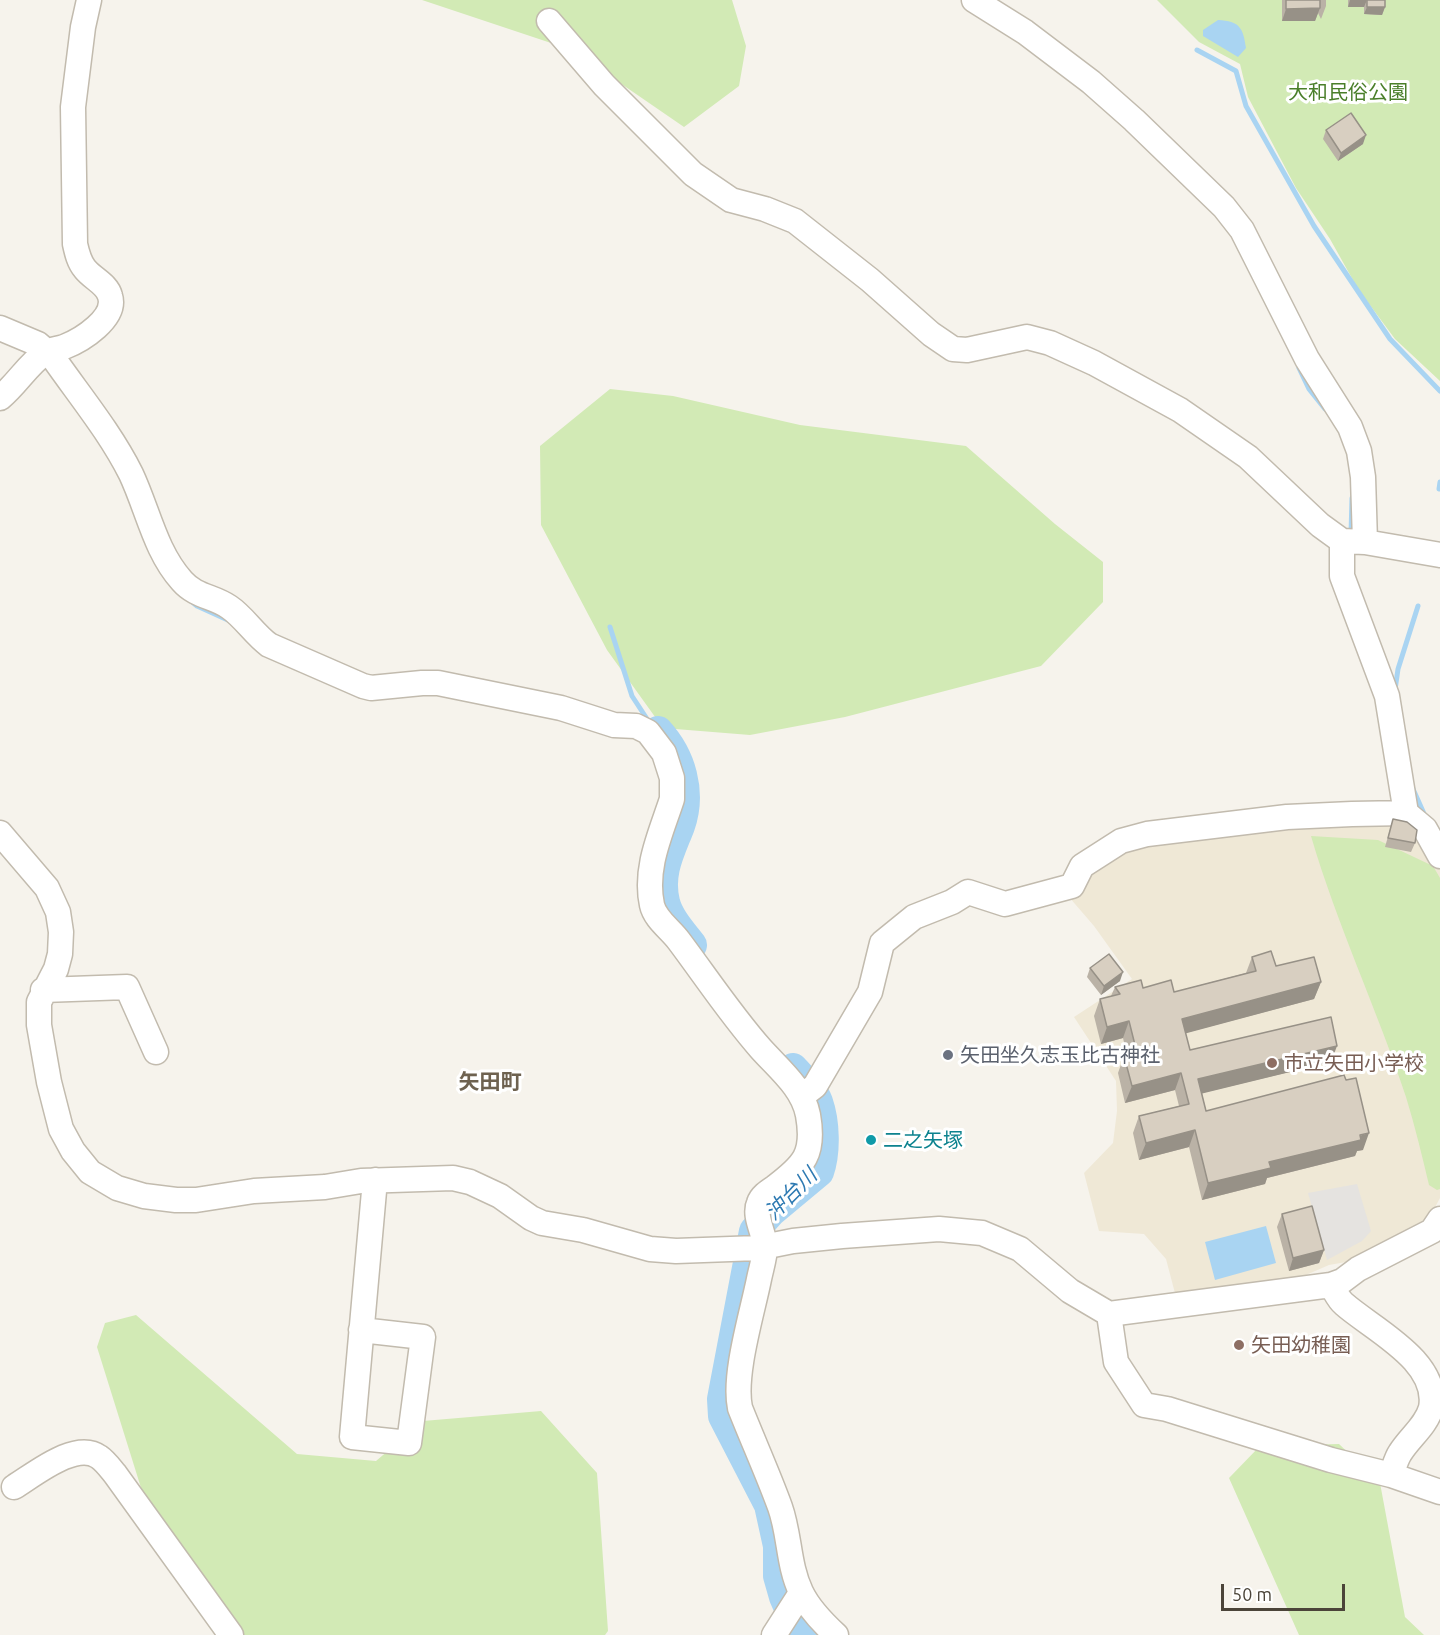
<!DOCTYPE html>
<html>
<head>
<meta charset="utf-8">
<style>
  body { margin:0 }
  #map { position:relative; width:1440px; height:1635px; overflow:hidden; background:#f6f3ec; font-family:Ubuntu,sans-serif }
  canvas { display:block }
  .scale { position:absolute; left:1221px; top:1584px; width:124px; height:27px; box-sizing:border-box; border:3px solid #4b4439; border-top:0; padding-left:8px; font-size:18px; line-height:21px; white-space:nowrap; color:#4b4439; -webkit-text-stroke:4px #fff; paint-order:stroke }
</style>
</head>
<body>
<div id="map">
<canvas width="1440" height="1635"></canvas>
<div class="scale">50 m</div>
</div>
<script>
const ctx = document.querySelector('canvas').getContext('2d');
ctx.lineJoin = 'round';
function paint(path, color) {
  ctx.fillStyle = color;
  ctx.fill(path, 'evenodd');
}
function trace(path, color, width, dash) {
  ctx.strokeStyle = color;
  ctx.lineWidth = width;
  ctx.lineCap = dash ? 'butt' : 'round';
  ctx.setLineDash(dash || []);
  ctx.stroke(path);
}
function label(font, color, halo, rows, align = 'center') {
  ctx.font = font + ' Ubuntu,"Noto Sans JP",sans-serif';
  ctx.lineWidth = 6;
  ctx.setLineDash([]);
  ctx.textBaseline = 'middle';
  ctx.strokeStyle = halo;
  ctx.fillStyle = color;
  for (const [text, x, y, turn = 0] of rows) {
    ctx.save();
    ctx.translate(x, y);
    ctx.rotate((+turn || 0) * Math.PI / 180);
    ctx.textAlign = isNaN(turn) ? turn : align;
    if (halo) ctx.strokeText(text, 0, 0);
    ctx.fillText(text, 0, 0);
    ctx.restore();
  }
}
paint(new Path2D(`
  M1414,821L1440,865V1198L1426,1224L1352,1261L1329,1265L1299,1278L1176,1297L1166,1259L1144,1234L1099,1231L1084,1173L1113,1143L1117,1111L1116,1081L1074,1017L1132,979L1094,926L1069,897L1088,877L1122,853L1147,845L1294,827Z`), '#efe8d6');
paint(new Path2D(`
  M422,0H732L746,46L739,86L684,127L572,50Z
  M1157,0H1440V381L1395,339L1358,289L1330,239L1296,188L1248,97L1240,64L1199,42Z
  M610,389L673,396L800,425L966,446L1055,524L1103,562V602L1041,666L845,717L750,735L663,728L607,650L541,525L540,446Z
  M1311,836L1378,840L1433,866L1440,878V1189L1437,1190L1429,1185C1422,1156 1415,1126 1406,1097C1377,1009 1337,925 1311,836Z
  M136,1315L297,1454L376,1461L423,1421L541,1411L597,1473L608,1631L605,1635H243L152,1523L97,1347L105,1323Z
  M1339,1444L1380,1483L1405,1617L1424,1635H1299L1229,1478L1260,1446Z`), '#d2eab5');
paint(new Path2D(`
  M1357,1184L1371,1231L1362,1241L1327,1260L1308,1193Z`), '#e5e3e0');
paint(new Path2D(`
  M1218,20C1240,21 1243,28 1246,48L1238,57L1203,36V30Z
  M1266,1226L1276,1263L1215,1280L1205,1242Z`), '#a9d4f2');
trace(new Path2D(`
  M1197,50L1236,71L1246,106L1314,226L1390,339L1440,391
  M1299,368L1309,389L1325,409
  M1439,489L1440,482
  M1351,534L1352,498
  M191,601L197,606L230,621
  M610,627L632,696L649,722
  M1395,690L1398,669L1418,606
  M1413,789L1425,816`), '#a9d4f2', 5);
trace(new Path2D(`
  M658,731C681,756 692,792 680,826C670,852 658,873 665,902C669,918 682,932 692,945
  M793,1068C802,1078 813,1089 818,1102C825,1122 826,1152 819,1172L771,1212L754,1231L722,1399L723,1416L769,1505L778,1546V1576L784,1597L795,1622L809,1635`), '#a9d4f2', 30);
const minor = new Path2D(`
  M974,0L1025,32L1091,82L1134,120L1224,207L1242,230L1307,359L1350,427L1359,451L1363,477L1365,542
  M549,21L604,85L693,174L731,200L765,209L795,221L870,280L931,334L953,349L967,350L1027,337L1050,343L1094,363L1180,410L1248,457L1320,525L1342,541L1365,542L1440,555
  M0,328L38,344L52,356C79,395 110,432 131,474C148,510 155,551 182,581C196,597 213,596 229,607C244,617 254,634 269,645L363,686L371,688L422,683H438L561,708L614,725L636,726L648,732L664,753L672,778V799C661,833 644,868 652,905C655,919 670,929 679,941C706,977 731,1015 761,1049C779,1069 803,1088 808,1115C815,1154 804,1165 775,1187C769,1191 761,1196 759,1203C753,1216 765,1234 765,1247C765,1257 761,1269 759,1279C752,1314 733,1375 740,1408C753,1441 768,1474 780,1507C790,1535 788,1565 801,1592C809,1609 823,1623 836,1635
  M0,398C17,384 28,364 46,352C52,349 58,349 64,347C82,340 117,318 110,296C107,284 93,279 85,269C79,262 77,253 75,244L73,107L83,27L89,0
  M1342,541V576L1387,696L1406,813
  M0,833L47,888L58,912L61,932L60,954L56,969L39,1002V1025L49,1082L61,1129L73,1151L90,1172L117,1188L144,1196L176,1200H196L254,1191L325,1187L361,1181L453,1178L470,1182L500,1196L531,1218L542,1223L583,1230L650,1249L676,1251L758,1248L793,1241L842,1236L939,1229L982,1233L1020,1249L1070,1291L1109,1314L1331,1285L1342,1281L1358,1269L1432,1231L1440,1219
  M43,990L127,987L156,1052
  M802,1096L815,1086L870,992L882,943L914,917L952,902L968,892L1005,904L1072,886L1082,866L1121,841L1147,834L1287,817L1352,814L1406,813L1425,829L1440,856
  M1331,1285C1335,1291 1338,1299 1344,1304C1372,1329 1440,1361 1431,1408C1426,1426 1410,1437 1400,1453C1396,1459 1394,1468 1391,1475
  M1109,1314L1116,1362L1144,1405L1167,1409L1331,1460L1391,1475L1440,1492
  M361,1330L423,1337L409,1443L352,1437L375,1180
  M14,1487C34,1475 76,1440 99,1457C105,1461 110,1468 115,1474L231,1635
  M774,1635L801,1593`);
trace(minor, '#c2bbae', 27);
trace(minor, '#fff', 24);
paint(new Path2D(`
  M1282,0H1326V6L1321,19L1318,13L1315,21H1282Z
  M1348,0H1385V7L1382,15L1364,14V7H1348Z
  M1326,130L1363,144L1338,161L1323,139Z
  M1393,819L1415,843L1411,852L1385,847Z
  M1252,957L1321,982L1314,999L1185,1033L1190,1050L1331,1062L1202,1093L1206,1111L1363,1150L1357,1151L1355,1156L1267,1178L1265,1184L1202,1200L1189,1147L1139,1160L1133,1133L1139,1116L1179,1106L1175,1090L1125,1103L1118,1073L1124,1056L1127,1055L1123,1038L1101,1044L1094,1016L1100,999L1111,996L1115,987L1143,988L1174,992L1246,973Z
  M1090,968L1120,981L1101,995L1087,977Z
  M1282,1214L1324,1250L1319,1263L1289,1271L1277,1227Z`), '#bab2a6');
paint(new Path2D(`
  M1350,0H1367L1364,7H1348Z
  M1367,7H1385L1382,15L1364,14Z
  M1320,8L1315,21H1282L1286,9Z
  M1366,135L1363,144L1338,161L1341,153Z
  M1123,972L1120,981L1101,995L1104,986Z
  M1321,982L1314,999L1176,1036L1182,1019Z
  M1129,1021L1123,1038L1101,1044L1107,1027Z
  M1337,1046L1331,1062L1192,1096L1198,1079Z
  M1181,1073L1175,1090L1125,1103L1132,1086Z
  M1195,1130L1189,1147L1139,1160L1146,1143Z
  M1369,1133L1363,1150L1357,1151L1355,1156L1267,1178L1265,1184L1202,1200L1208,1183L1269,1162Z
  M1324,1250L1319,1263L1289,1271L1293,1258Z`), '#979187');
const building = new Path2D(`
  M1286,0H1320V8L1286,9Z
  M1367,0H1385V7H1367Z
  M1351,113L1366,135L1341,153L1326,130Z
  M1393,819L1407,822L1417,830L1415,843L1388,838Z
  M1271,951L1276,966L1314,957L1321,982L1182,1019L1190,1050L1331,1017L1337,1046L1198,1079L1206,1111L1344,1075L1346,1080L1356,1078L1369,1133L1360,1135L1361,1140L1269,1162L1271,1168L1208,1183L1195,1130L1146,1143L1139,1116L1189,1104L1181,1073L1132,1086L1124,1056L1137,1053L1129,1021L1107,1027L1100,999L1120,994L1115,987L1141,980L1143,988L1171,980L1174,992L1256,971L1252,957Z
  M1109,954L1123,972L1104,986L1090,968Z
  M1312,1206L1324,1250L1293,1258L1282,1214Z`);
paint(building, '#d8cfc1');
trace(building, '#979187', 1.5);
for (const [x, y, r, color] of [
  [948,1055,6,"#6b7280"],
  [1272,1063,6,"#8d6e63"],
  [871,1140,6,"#0f9aa8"],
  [1239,1345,6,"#8d6e63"]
]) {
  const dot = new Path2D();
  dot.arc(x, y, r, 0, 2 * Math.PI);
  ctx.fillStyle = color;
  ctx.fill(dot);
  trace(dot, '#fff', 2);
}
label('20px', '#4a7f2a', '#fff', [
  ["大和民俗公園",1348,92]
]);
label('20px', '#5b616d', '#fff', [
  ["矢田坐久志玉比古神社",960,1055]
], 'left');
label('20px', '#785e54', '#fff', [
  ["市立矢田小学校",1284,1063],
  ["矢田幼稚園",1251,1345]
], 'left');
label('20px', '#0d838f', '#fff', [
  ["二之矢塚",883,1140]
], 'left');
label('bold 21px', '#6e6250', '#fff', [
  ["矢田町",490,1082]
]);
label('italic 21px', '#2e7ab2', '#fff', [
  ["沖台川",791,1194,-45]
]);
</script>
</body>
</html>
